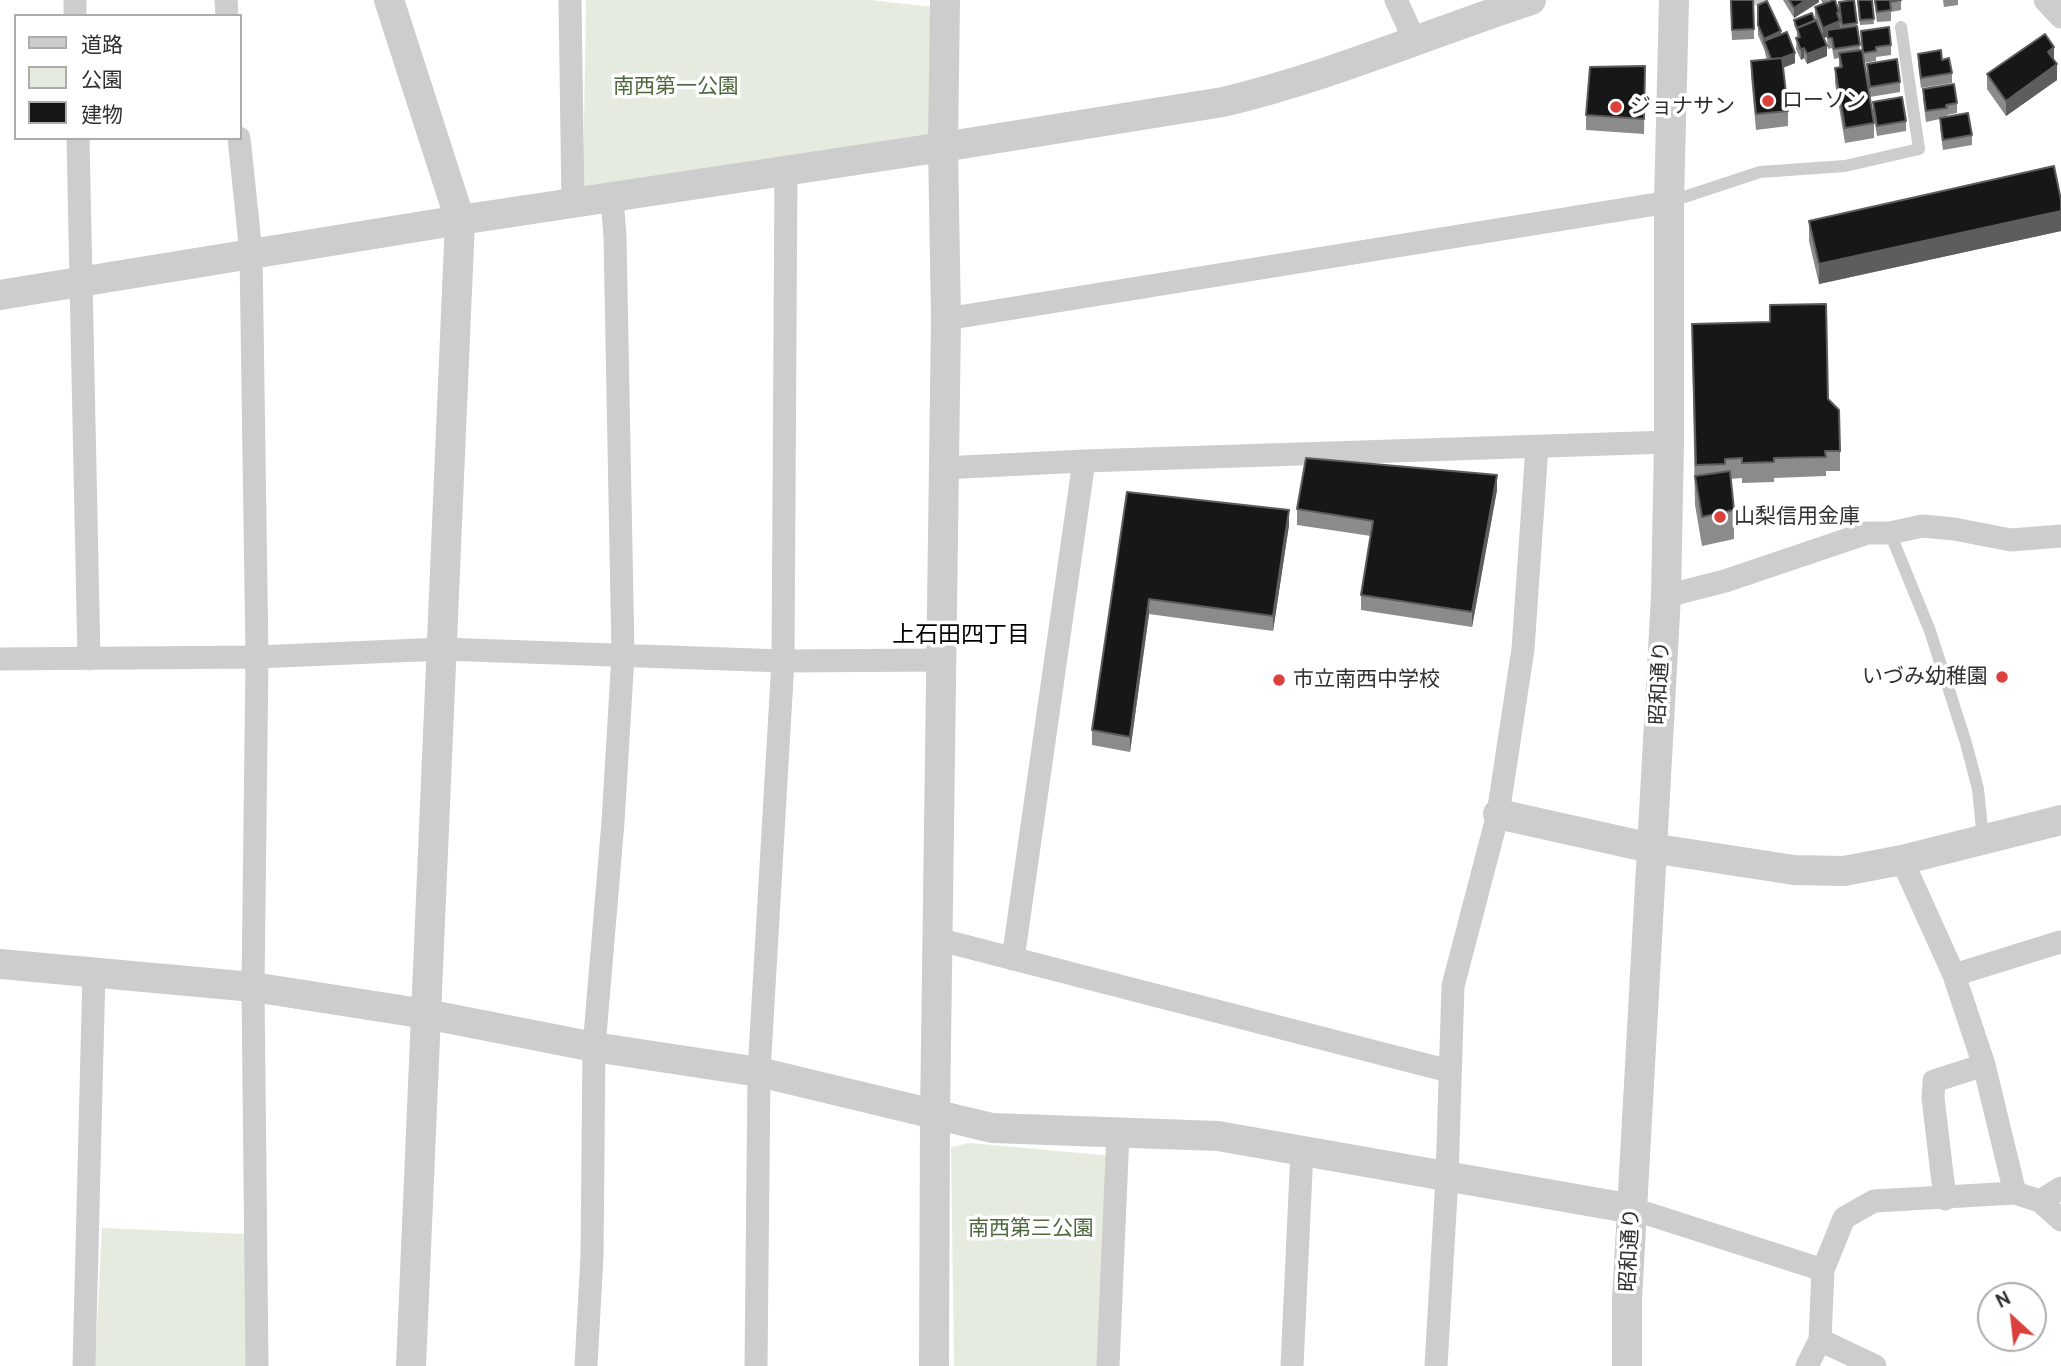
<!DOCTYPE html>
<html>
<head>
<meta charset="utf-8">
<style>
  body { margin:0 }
  #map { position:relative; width:2061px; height:1366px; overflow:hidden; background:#fff; font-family:Cabin,"Noto Sans JP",sans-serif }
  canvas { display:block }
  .legend { position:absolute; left:14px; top:14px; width:228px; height:126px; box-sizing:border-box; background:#fff; border:2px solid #acacac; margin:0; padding:9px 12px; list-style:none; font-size:21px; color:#303030 }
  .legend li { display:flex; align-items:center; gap:14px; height:35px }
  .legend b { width:35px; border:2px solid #acacac }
  .north { position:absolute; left:1977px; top:1282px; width:70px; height:70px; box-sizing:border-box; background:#fff; border:2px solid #acacac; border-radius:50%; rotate:333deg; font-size:19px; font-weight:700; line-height:28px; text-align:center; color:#303030 }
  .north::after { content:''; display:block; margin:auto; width:24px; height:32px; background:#db403d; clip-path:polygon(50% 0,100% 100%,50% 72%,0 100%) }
</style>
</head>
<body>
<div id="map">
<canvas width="2061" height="1366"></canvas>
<ul class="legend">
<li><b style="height:9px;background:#cdcdcd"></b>道路</li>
<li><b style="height:19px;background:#e5ecdf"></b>公園</li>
<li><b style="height:19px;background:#171717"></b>建物</li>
</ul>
<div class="north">N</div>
</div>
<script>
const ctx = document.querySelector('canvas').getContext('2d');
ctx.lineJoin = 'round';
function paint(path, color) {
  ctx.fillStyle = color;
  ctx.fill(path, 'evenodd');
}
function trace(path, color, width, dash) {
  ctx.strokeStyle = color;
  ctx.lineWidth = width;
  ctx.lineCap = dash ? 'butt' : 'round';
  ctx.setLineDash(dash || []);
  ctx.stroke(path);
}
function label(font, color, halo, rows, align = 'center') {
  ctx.font = font + ' Cabin,"Noto Sans JP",sans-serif';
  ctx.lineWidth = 7;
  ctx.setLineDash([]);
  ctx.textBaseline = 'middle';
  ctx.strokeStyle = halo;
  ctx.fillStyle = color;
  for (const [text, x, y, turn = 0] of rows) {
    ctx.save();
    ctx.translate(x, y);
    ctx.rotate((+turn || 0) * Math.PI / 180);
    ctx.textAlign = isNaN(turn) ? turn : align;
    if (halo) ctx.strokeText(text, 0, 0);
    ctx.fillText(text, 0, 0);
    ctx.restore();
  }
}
paint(new Path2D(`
  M586,0H870L933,7L930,144L583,187Z
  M969,1143L1114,1156L1103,1366H954L951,1147Z
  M102,1228L245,1234L246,1366H95Z`), '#e5ecdf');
trace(new Path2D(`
  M1758,0H1761
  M1669,202L1760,172L1845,166L1919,149L1901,27
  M1890,533L1930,631L1966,743L1978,789L1983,839`), '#cdcdcd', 12);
trace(new Path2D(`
  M75,0V16
  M226,0L227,16
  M570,0L573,203
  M1396,0L1414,39
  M2045,0L2061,17
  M78,138L89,659
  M239,138L251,253L257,657L253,987L257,1366
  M946,319L1669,202
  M943,468L1084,461L1669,442
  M1666,596L1725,581L1867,533H1890L1922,526L1954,529L2011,540L2061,536
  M0,659L257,657L442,649L783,661L941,660
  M1902,860L1954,975L1984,1065L2015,1193
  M937,939L1449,1071
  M1013,959L1084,461
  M1954,975L2060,942
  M1945,1199L1933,1098L1934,1081L1984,1065
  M2040,1201L2061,1188
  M1633,1209L1823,1270L1844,1218L1874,1201L2015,1193L2040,1201L2061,1220
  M1820,1340L1875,1366
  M84,1366L94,972
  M586,1366L592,1256L594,1047L613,822L623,655L615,237L612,197
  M756,1366L759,1072L783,661L786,171
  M1108,1366L1118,1133
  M1292,1366L1302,1150
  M1436,1366L1447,1178L1453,986L1498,814L1523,649L1537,447
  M1807,1366L1820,1340L1823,1270`), '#cdcdcd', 23);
trace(new Path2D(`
  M389,0L460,220L411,1366
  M0,295L460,220L943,147L1223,102C1328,77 1428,34 1531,0
  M1498,814L1651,848L1794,870L1844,871L1902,860L2061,820
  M0,964L253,987L426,1014L594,1047L759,1072L992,1128L1218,1136L1633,1209
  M934,1366L935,1116L946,319L943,147L945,0
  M1627,1366V1300L1666,596L1669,442V202L1674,0`), '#cdcdcd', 30);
paint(new Path2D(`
  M1730,0L1754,29V39L1732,40Z
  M1783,0H1819V2L1794,18Z
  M1821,0H1829L1824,3L1839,12V2L1854,0L1860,50H1862L1861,31L1891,45V55L1876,57V61L1864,63L1874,123V138L1845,143L1835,83V68H1839V58L1834,59L1832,48L1828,49L1827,37L1823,38L1827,56L1807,64L1804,58L1801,60L1796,49L1797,32L1794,25V20L1816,21L1815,17V7L1823,4Z
  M1857,0H1872L1874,24L1860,25Z
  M1874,0H1901V10L1891,12V21L1877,22Z
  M1943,0H1958V5L1944,7Z
  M1758,5L1781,35L1795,63L1783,68L1788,111V126L1756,130L1751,76V61L1767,60L1764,49L1758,35Z
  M1918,54L1942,60L1952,73V83L1921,88L1918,64Z
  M2054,59L2057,80L2006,116L1987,89V74Z
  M1867,64L1900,82V92L1870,97L1867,74Z
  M1645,66L1644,134L1586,130V115Z
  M1923,89L1957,103V113L1947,115V117L1972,135V145L1943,150L1940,128V119L1926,122L1923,99Z
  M1873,102L1906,121V131L1877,136L1873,112Z
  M2061,200V231L1819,284L1809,241V221Z
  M1692,344L1828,399L1840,451V471H1826V476L1774,478V482L1742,483V478L1730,479L1734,510V539L1702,546L1695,505Z
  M1497,490L1472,627L1361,610V595L1371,536L1297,525V509Z
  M1127,492L1289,525L1273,631L1149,614L1130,752L1092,745V730Z`), '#8b8b8b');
paint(new Path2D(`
  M1806,0H1819V2L1794,18V8Z
  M1839,12L1840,31L1827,30V37L1823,38V28L1837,13Z
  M1781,31V41H1764V49V39Z
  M1827,46V56L1807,64V54Z
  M2054,47V62L2048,52Z
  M1804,48V58L1801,60V50Z
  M1795,53V63L1772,72V62Z
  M2057,64V80L2006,116V101Z
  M2061,211V231L1819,284V264Z
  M1497,475V490L1472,627V612Z
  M1289,510V525L1273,631V616Z
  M1149,599V614L1130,752V737Z`), '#5d5d5d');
const building = new Path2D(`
  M1731,0H1753L1754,29L1732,30Z
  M1789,0H1806L1794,8Z
  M1833,0H1835L1839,12L1837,13L1840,21L1823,28L1815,7Z
  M1854,0L1857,23L1842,25L1839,2Z
  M1858,0H1872L1874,19L1860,20Z
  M1875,0H1901L1890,2L1891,10L1877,12Z
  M1767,1L1781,31L1764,39L1758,25V5Z
  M1812,13L1815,21L1797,28L1794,20Z
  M1816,20L1827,46L1807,54L1804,48L1801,50L1796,38L1800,37L1797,28Z
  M1857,26L1860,45L1834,49L1832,38H1828L1827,30Z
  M1889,27L1891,45L1876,47V51L1863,53L1861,31Z
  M1787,32L1795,53L1782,58L1771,59L1764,41Z
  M2045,34L2054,47L2048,52L2057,64L2006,101L1987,74Z
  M1862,50L1874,123L1845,128L1835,68L1842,67L1839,53Z
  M1941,50L1942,60L1949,58L1952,73L1921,78L1918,54Z
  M1782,58L1788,111L1756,114L1751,61Z
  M1897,59L1900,82L1870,87L1867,64Z
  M1645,66L1644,119L1586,115L1590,67Z
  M1954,84L1957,103L1946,105L1947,108L1926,111L1923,89Z
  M1902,97L1906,121L1877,126L1873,102Z
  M1968,113L1972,135L1943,140L1940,118Z
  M2054,166L2061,200V211L1819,264L1809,221Z
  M1826,304L1828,399L1839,410L1840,451H1825L1826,457L1774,458V462L1742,463V458L1725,459V464L1696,465L1692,324L1770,322V305Z
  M1306,458L1497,475L1472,612L1361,595L1373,521L1297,509Z
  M1730,471L1734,510L1702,517L1695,476Z
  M1127,492L1289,510L1273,616L1149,599L1130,737L1092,730Z`);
paint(building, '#171717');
trace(building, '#5d5d5d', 2);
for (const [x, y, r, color] of [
  [1768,101,7,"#db403d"],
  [1616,107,7,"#db403d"],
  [1720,517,7,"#db403d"],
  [2002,677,7,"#db403d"],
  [1279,680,7,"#db403d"]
]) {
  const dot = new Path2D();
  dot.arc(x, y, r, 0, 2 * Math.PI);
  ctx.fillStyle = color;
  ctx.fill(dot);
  trace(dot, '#fff', 2.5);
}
label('21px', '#4f693f', '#fff', [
  ["南西第一公園",676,87],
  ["南西第三公園",1031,1229]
]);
label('21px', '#303030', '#fff', [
  ["ローソン",1782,101],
  ["ジョナサン",1630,107],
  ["山梨信用金庫",1734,517],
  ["いづみ幼稚園",1988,677,"right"],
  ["市立南西中学校",1293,680]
], 'left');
label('21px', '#303030', '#fff', [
  ["昭和通り",1660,683,-87],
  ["昭和通り",1630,1250,-87]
]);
label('23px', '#000', '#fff', [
  ["上石田四丁目",961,635]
]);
</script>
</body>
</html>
